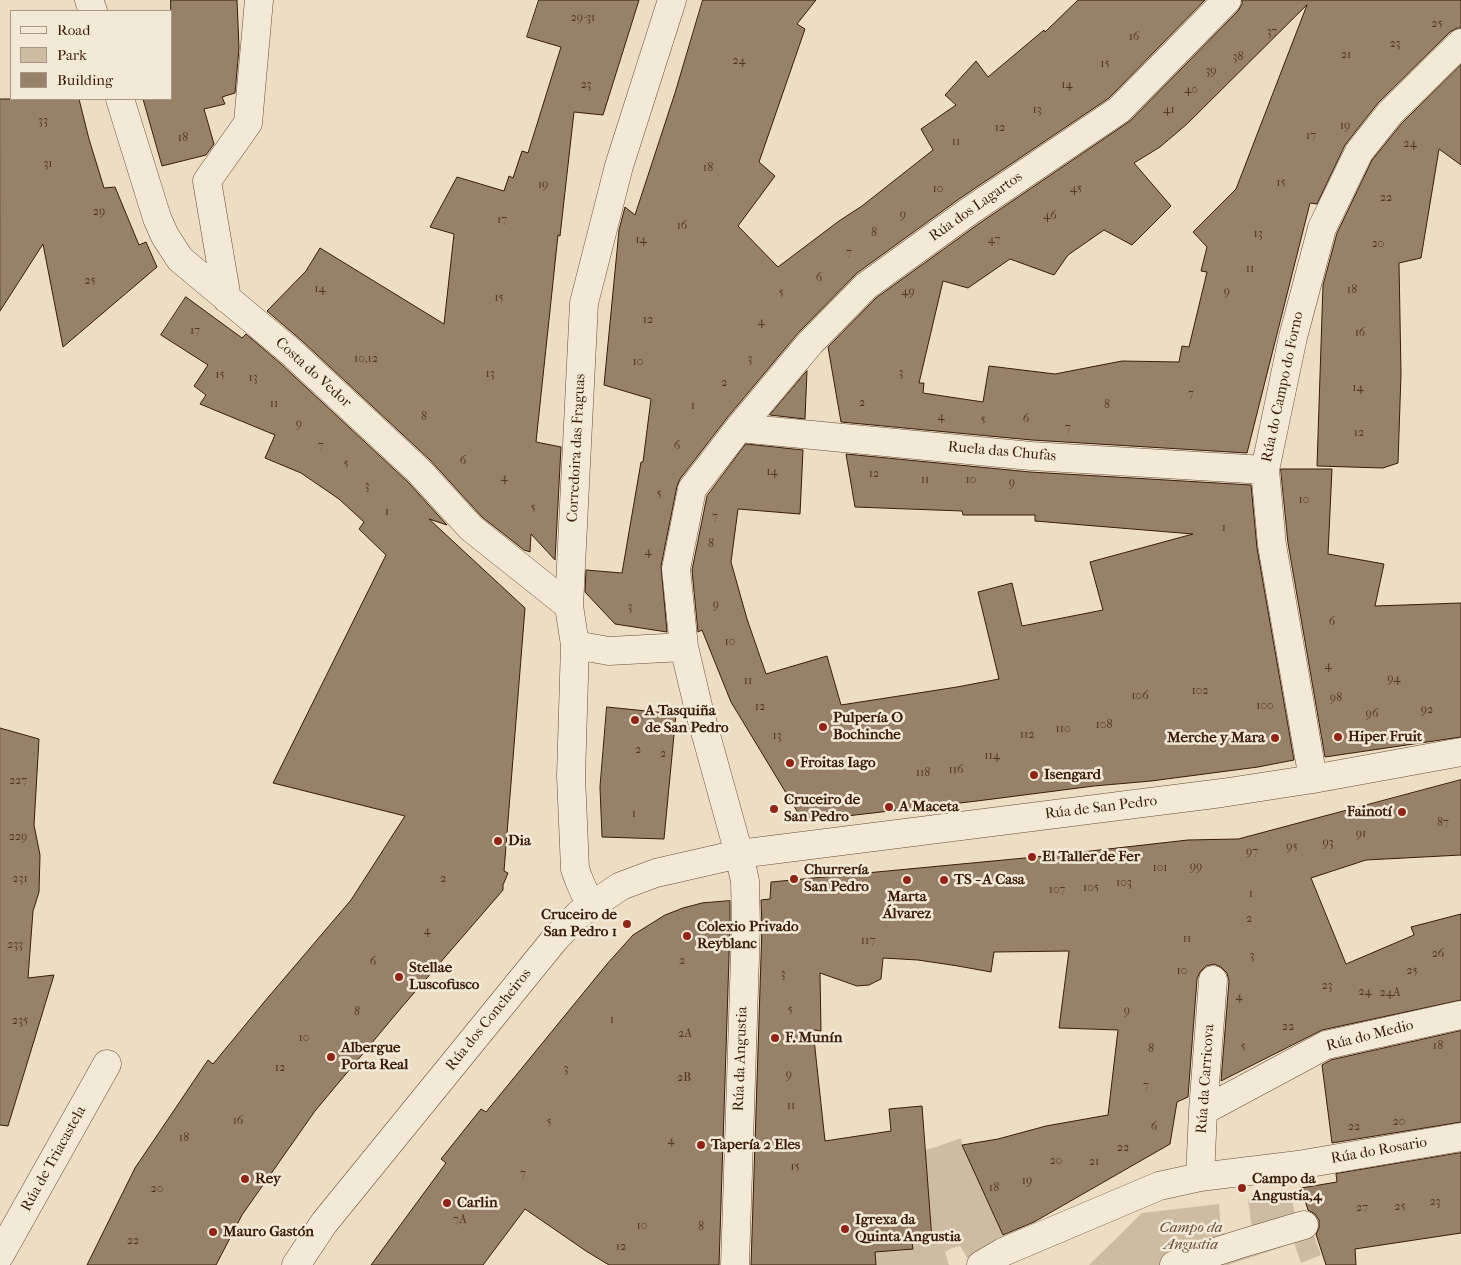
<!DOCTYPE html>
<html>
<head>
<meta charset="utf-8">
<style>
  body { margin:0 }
  #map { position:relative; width:1461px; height:1265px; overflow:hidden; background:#edddc2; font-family:"IM FELL French Canon",serif }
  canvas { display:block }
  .legend { position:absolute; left:10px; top:10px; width:162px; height:90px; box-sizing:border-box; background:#f3e9d7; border:1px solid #a99784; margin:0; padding:6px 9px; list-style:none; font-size:15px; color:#391d08 }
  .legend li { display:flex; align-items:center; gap:10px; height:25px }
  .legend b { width:25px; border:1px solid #a99784 }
</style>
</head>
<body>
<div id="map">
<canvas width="1461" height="1265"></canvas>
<ul class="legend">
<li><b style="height:6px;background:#f3e9d7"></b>Road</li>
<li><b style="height:14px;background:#cebca2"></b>Park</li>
<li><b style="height:14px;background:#978169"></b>Building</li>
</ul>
</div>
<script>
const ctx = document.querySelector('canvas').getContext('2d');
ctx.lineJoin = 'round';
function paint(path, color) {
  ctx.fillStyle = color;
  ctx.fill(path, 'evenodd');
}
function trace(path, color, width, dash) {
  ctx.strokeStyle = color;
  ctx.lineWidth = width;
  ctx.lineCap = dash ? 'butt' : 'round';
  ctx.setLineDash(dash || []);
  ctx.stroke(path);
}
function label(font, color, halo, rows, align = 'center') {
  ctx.font = font + ' "IM FELL French Canon",serif';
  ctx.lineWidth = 5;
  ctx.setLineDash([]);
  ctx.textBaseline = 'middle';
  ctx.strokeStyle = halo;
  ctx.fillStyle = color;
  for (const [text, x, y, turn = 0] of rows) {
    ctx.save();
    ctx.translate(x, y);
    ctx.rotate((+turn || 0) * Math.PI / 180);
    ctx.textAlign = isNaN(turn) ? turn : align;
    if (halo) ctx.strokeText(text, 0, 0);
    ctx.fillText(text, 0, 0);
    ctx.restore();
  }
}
paint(new Path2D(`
  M961,1138L962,1145L1004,1238L968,1259L960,1246L952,1248L945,1252L949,1265H876L875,1252L912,1249V1242L932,1240L928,1196L863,1167L936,1147Z
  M1290,1192L1300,1235L1312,1230L1321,1255L1301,1263L1294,1243L1228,1265H1089L1142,1213L1219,1204L1221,1233L1228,1234L1252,1229L1248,1199Z`), '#cebca2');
const building = new Path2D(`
  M171,0H237L239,48L235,93L222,97L225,104L204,109L214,144L206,155L162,166L143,99H171Z
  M539,0H639L603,115L574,112L560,236L558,235L536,442L561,447L555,560L531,534L530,552L524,550L482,517L430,460L301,340L267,311L306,271L320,248L444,324L454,234L430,227L457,177L504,191L509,176L513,178L522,151L528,153L561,47L527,37Z
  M703,0H816L797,24L805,29L759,162L775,176L738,226L778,267L839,221L862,206L933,150L921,129L956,105L945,95L976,61L988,77L1044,30L1045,32L1078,0H1205L1109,98L959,199L857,273L799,332L727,418L680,479L677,486L661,566L667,632L615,624L585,592L586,570L622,573L641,462H643L651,399L604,385L619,230L625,207L635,215L675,93Z
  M1242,0H1461V28H1457L1450,32L1378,103L1345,145L1317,204L1310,203L1247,453L1032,440L841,422L828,347L876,298L977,225L1130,121L1238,11L1242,4ZM1307,5L1236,189L1193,232L1207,247L1201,271L1207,272L1189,347L1182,346L1179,362L1122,361L1055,374L989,366L983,402L923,393L924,383H919L943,281L968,288L1010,259L1054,275L1068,255L1104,230L1132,245L1171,206L1134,163L1160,147L1187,124Z
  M1461,65V165L1439,149L1421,258L1399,263L1401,374L1398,463L1383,468L1317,466L1323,285L1337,233L1372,160L1402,123Z
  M0,99H79L89,139L104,188L115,187L139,245L146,242L157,267L63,347L43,244L0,311Z
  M186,297L242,338L246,334L280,363L408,482L447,525L429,519L525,608L504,871L508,873L503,885V890L401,1008L315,1111L242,1215L216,1265H87L135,1168L208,1060L213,1064L265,1001L351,900L405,816L273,783L386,555L359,529L364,522L339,499L301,473L265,458L275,435L200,404L206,395L194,386L208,365L161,335Z
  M807,371L805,419L770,415Z
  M746,444L803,450L800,514L738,509L731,562L747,619L766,674L827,656L841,705L957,687L999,679L978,592L1012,583L1022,626L1103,610L1090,562L1193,534L1035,521V515H963L962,511L855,507L846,454L1030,472L1251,485L1257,548L1294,760L1258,767L1151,781L1094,786L977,801L803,821L731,702L702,630L698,632L692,570L707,496Z
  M1281,469H1332L1328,554L1384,564L1375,606L1461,603V737L1325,757L1288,543Z
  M607,707L676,714L664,839L602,837L600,787Z
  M0,728L39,739L34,825L40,855L39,892L33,911L28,978L54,975L8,1126L0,1125Z
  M1461,780V855L1366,860L1311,878L1346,964L1414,935L1411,927L1461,914V1000L1322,1030L1221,1081L1229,981L1227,973L1221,967L1214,964L1206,966L1200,972L1197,979L1188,1097L1177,1102L1170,1144L1034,1222L1003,1235L962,1145L998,1139L1046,1126L1108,1115L1118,1030L1059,1028L1069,951L994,952L991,972L958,966L918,960L883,958L881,979L869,985L857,986L820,973L821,1031L813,1030L825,1141L891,1131L889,1109L922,1106L932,1240L912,1242L913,1249L875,1252L876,1265H751L762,927L761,900L770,899L771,882L1046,856L1188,840L1238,839Z
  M730,901V926L719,1265H609L586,1251L525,1209L483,1265H371L446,1163L441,1159L481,1109L486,1112L607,964L633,935L665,915L683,908L702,903Z
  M1461,1031V1122L1332,1143L1322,1065L1331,1060Z
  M1461,1153V1233L1355,1249L1356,1265H1326L1316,1234L1319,1228V1220L1315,1214L1308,1210L1301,1188L1337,1182L1336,1174Z`);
paint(building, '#978169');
trace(building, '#391d08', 1);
const minor = new Path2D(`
  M89,0L93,11
  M120,99L157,218L165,236L180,259L290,351L419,471L471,528L569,606
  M227,299L207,181L248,123L259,0
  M739,428L1031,456L1265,470
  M575,645L609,651L684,647
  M1313,779L1272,545L1265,470L1293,337L1322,228L1359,152L1390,113L1461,43
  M590,905L579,880L575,869L571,776L575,645L569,606L584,303L619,166L672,0
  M1203,1111L1326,1045L1461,1015
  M1200,1177L1203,1111L1213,980
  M0,1255L107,1064
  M296,1265L324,1223L555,939L579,914L621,886L656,873L739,854L1222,793L1313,779L1461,752
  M735,1265L746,926L745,881L739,854L698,706L684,647L676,569L692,489L739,428L811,342L866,286L968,212L1119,110L1227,0
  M981,1265L1003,1252L1159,1186L1200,1177L1298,1165L1461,1137
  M1174,1265L1240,1244L1304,1225`);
trace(minor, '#664d36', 29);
trace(minor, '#f3e9d7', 28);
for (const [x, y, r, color] of [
  [635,720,5,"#8f2418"],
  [823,727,5,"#8f2418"],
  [1338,737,5,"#8f2418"],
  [1275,738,5,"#8f2418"],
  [790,763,5,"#8f2418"],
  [1034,775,5,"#8f2418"],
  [889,807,5,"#8f2418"],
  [774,809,5,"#8f2418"],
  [1402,812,5,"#8f2418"],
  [498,841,5,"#8f2418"],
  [1032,857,5,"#8f2418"],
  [794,879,5,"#8f2418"],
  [907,880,5,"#8f2418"],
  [944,880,5,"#8f2418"],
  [627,924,5,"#8f2418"],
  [687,936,5,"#8f2418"],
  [399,977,5,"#8f2418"],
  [775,1038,5,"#8f2418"],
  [331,1057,5,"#8f2418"],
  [701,1145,5,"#8f2418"],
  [245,1179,5,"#8f2418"],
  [1242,1188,5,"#8f2418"],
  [447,1203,5,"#8f2418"],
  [845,1229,5,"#8f2418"],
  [213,1232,5,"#8f2418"]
]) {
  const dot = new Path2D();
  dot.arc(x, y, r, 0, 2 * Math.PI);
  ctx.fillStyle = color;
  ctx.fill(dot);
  trace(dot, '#f3e9d7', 2);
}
label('12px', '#503620', null, [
  ["29-31",583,18],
  ["25",1437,24],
  ["37",1272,32],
  ["16",1134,37],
  ["23",1395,44],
  ["21",1346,55],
  ["38",1238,57],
  ["24",739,61],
  ["15",1105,64],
  ["39",1211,71],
  ["23",586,85],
  ["14",1067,85],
  ["40",1191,90],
  ["13",1037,110],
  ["41",1169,110],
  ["33",43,121],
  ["19",1345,126],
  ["12",1000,128],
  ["17",1311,136],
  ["18",183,138],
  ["11",956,142],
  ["24",1410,144],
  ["31",48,164],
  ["18",708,168],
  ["15",1281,183],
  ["19",543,185],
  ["10",938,189],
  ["45",1076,189],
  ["22",1386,198],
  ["29",99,212],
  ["9",903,215],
  ["46",1050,216],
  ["17",502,220],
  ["16",682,226],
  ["8",874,233],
  ["13",1258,234],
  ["14",641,240],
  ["47",994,240],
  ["20",1378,244],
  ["7",849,253],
  ["11",1250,269],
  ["6",819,278],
  ["25",90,281],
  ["14",320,289],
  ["18",1352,290],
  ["49",908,292],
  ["9",1227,292],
  ["5",781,293],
  ["15",499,298],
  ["12",648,320],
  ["4",761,322],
  ["17",195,331],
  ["16",1360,333],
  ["10,12",366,359],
  ["3",750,359],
  ["10",638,362],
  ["3",901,373],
  ["13",490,374],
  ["15",220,375],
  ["13",253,378],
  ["2",724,383],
  ["14",1358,388],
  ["7",1191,394],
  ["2",862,403],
  ["11",274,404],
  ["8",1107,405],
  ["1",693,406],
  ["8",424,417],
  ["4",941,417],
  ["6",1026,419],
  ["5",983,420],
  ["9",299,424],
  ["7",1068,428],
  ["12",1359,433],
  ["7",321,446],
  ["6",677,446],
  ["6",463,461],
  ["5",346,464],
  ["14",772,472],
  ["12",874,474],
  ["4",504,478],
  ["11",925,480],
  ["10",971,480],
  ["9",1012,483],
  ["3",367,486],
  ["5",659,494],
  ["10",1304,500],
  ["5",533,508],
  ["1",387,512],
  ["7",715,517],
  ["1",1224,528],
  ["8",711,544],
  ["4",648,552],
  ["9",716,605],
  ["3",630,607],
  ["6",1332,622],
  ["10",730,642],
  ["4",1328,666],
  ["94",1394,679],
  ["11",748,681],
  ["102",1200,691],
  ["106",1140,696],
  ["98",1336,698],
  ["100",1265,706],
  ["12",760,707],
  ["92",1427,710],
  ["96",1372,714],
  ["108",1104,725],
  ["110",1063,729],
  ["112",1027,735],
  ["13",777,736],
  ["2",638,750],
  ["2",663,754],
  ["114",992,756],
  ["116",956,770],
  ["118",923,773],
  ["227",18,781],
  ["1",634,814],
  ["87",1443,823],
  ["91",1361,834],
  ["229",18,837],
  ["93",1328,843],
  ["95",1292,847],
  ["97",1252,852],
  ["99",1196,867],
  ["101",1160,868],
  ["231",20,879],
  ["2",443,879],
  ["103",1124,883],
  ["105",1091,888],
  ["107",1057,890],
  ["1",1251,894],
  ["2",1249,919],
  ["4",427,931],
  ["11",1187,939],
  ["117",868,941],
  ["233",15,945],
  ["26",1438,954],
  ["3",1252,956],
  ["2",682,961],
  ["6",373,962],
  ["10",1182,971],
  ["25",1412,971],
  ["3",783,974],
  ["23",1327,986],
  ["24",1365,992],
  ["24A",1390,993],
  ["4",1239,997],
  ["5",790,1010],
  ["9",1127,1011],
  ["8",357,1012],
  ["1",612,1020],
  ["235",20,1021],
  ["22",1288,1027],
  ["2A",685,1034],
  ["10",304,1038],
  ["18",1438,1046],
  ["5",1243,1047],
  ["8",1151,1049],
  ["12",280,1068],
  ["3",566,1069],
  ["9",789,1075],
  ["2B",684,1078],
  ["7",1146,1086],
  ["11",791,1106],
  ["16",238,1121],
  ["5",549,1122],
  ["20",1399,1122],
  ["6",1154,1127],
  ["22",1354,1127],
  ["18",184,1138],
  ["4",671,1141],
  ["22",1123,1148],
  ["20",1056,1161],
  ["21",1094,1162],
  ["15",795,1167],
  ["7",523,1174],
  ["19",1027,1181],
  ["18",994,1188],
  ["20",157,1189],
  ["23",1435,1202],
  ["25",1400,1207],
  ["27",1362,1208],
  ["7A",460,1220],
  ["10",642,1226],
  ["8",701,1227],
  ["22",133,1241],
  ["12",621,1247]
]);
label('15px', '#391d08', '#f3e9d7', [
  ["Rúa dos Lagartos",976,207,-35],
  ["Costa do Vedor",313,373,42],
  ["Rúa do Campo do Forno",1283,387,-78],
  ["Corredoira das Fraguas",577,448,-87],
  ["Ruela das Chufas",1002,452,5],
  ["Rúa de San Pedro",1101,808,-7],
  ["Rúa dos Concheiros",489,1020,-51],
  ["Rúa do Medio",1370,1036,-14],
  ["Rúa da Angustia",741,1059,-88],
  ["Rúa da Carricova",1206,1079,-86],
  ["Rúa do Rosario",1379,1151,-10],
  ["Rúa de Triacastela",54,1159,-61]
]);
label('bold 15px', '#391d08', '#f3e9d7', [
  ["A Tasquiña",645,711],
  ["de San Pedro",645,728],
  ["Pulpería O",833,718],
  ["Bochinche",833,735],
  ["Hiper Fruit",1348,737],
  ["Merche y Mara",1265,738,"right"],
  ["Froitas Iago",800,763],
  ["Isengard",1044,775],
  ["Cruceiro de",784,800],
  ["San Pedro",784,817],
  ["A Maceta",899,807],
  ["Fainotí",1392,812,"right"],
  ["Dia",508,841],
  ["El Taller de Fer",1042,857],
  ["Churrería",804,870],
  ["San Pedro",804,887],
  ["TS - A Casa",954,880],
  ["Marta",907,897,"center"],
  ["Álvarez",907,914,"center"],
  ["Cruceiro de",617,915,"right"],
  ["San Pedro 1",617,932,"right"],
  ["Colexio Privado",697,927],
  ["Reyblanc",697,944],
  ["Stellae",409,968],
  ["Luscofusco",409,985],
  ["F. Munín",785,1038],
  ["Albergue",341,1048],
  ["Porta Real",341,1065],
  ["Tapería 2 Eles",711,1145],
  ["Rey",255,1179],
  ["Campo da",1252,1179],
  ["Angustia,4",1252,1196],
  ["Carlin",457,1203],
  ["Igrexa da",855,1220],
  ["Quinta Angustia",855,1237],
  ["Mauro Gastón",223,1232]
], 'left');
label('italic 15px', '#664d36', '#f3e9d7', [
  ["Campo da",1191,1228],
  ["Angustia",1191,1245]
]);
</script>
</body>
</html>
